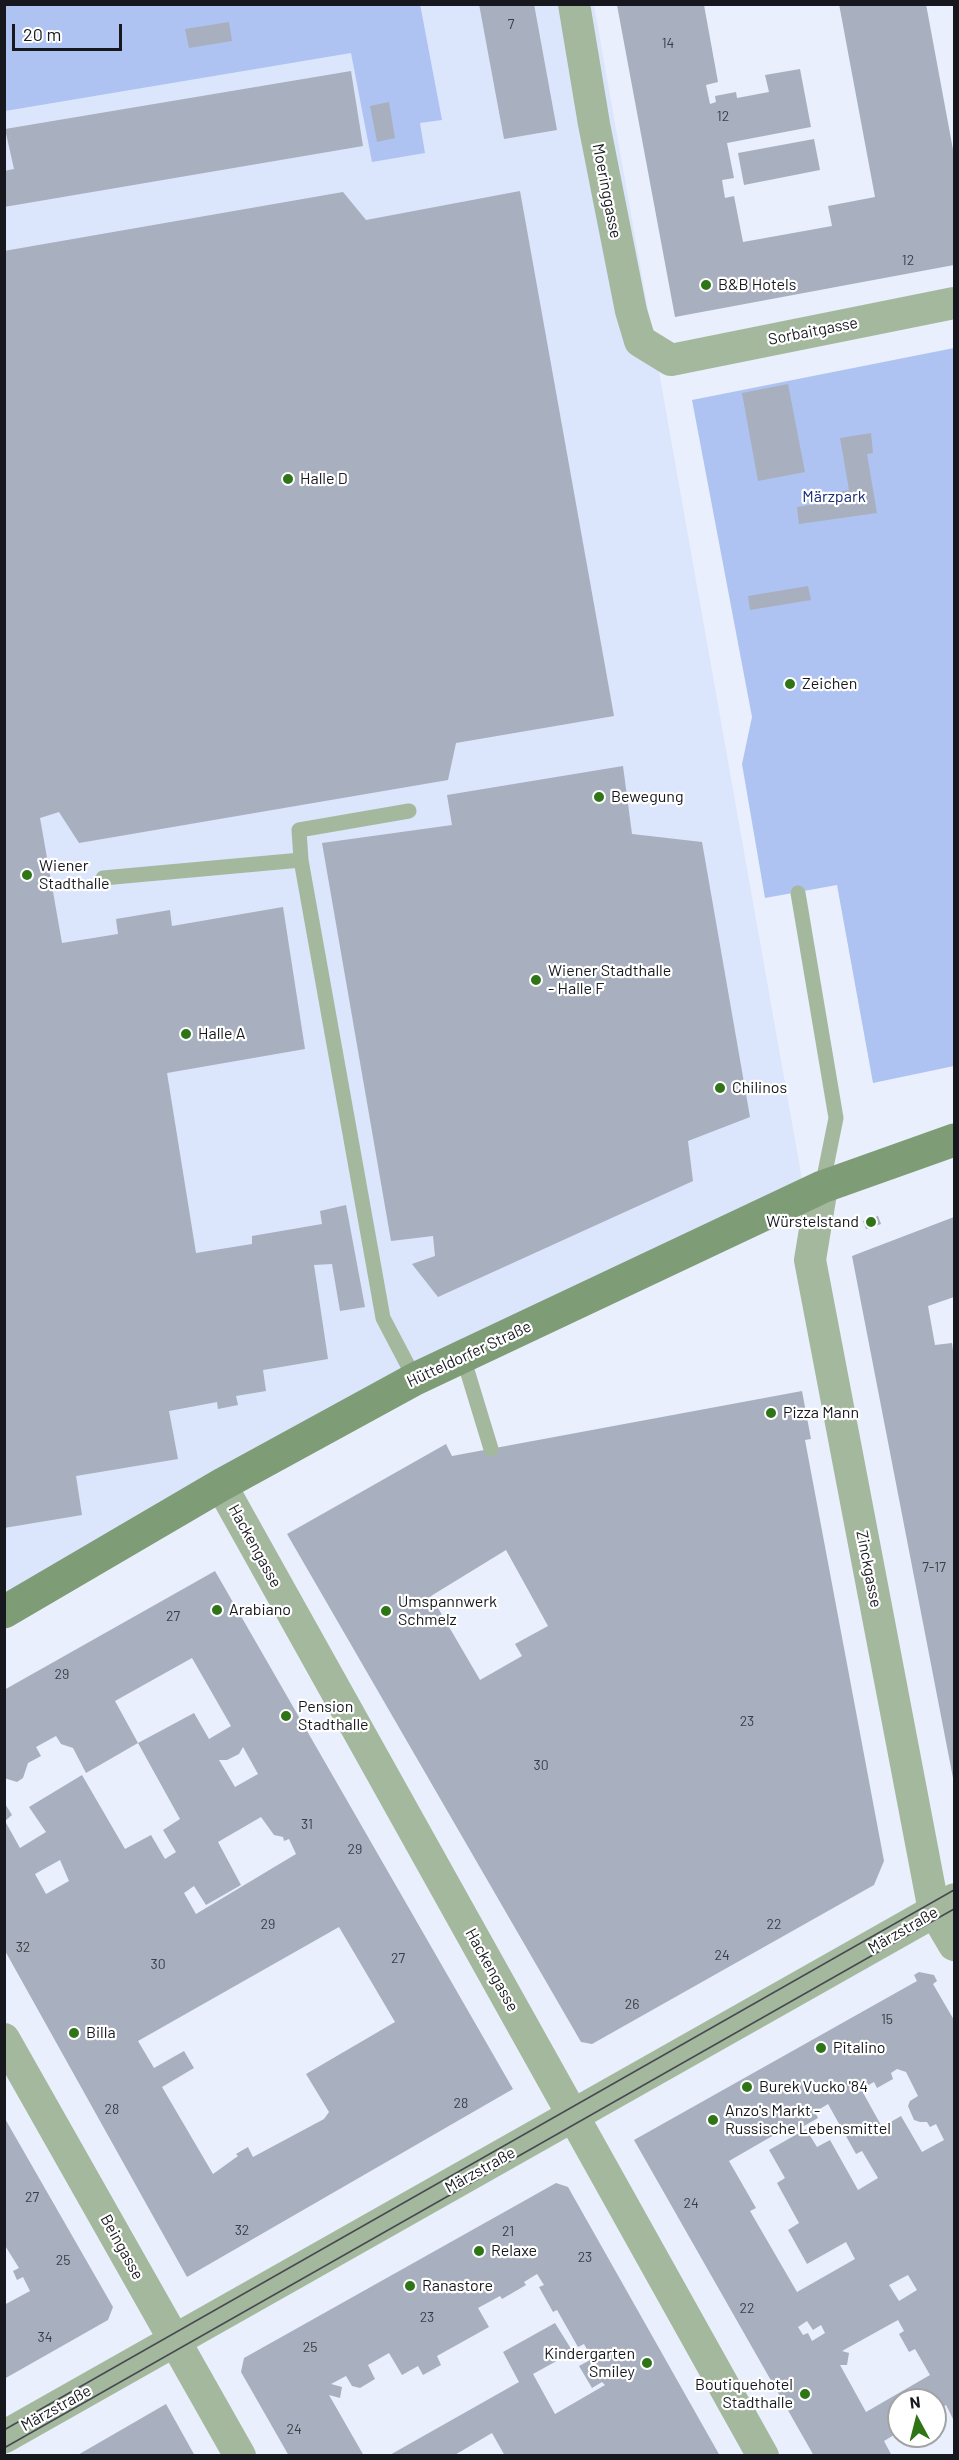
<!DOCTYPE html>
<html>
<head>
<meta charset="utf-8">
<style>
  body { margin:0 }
  #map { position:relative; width:959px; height:2460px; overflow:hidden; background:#e9effc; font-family:Barlow,sans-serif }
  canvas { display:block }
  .frame { position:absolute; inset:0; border:6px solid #16181e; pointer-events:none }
  .north { position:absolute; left:887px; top:2388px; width:60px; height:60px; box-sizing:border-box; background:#fff; border:2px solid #a2a3a5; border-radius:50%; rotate:353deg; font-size:16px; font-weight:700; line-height:24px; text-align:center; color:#16181e }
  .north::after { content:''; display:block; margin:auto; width:21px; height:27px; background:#2f7517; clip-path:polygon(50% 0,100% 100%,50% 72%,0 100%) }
  .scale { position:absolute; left:12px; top:24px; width:110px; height:27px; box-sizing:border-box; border:3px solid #16181e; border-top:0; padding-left:8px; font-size:18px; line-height:21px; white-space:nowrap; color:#16181e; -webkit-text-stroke:4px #fff; paint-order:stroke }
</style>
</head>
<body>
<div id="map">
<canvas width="959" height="2460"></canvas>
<div class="frame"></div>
<div class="north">N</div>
<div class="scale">20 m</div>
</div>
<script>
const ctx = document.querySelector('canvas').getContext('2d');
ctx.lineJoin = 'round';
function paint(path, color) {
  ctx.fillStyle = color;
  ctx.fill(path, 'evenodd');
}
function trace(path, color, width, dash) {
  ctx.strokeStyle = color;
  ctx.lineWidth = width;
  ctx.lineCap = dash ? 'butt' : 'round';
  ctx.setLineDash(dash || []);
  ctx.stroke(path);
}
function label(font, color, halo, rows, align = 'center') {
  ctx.font = font + ' Barlow,sans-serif';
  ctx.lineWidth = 4.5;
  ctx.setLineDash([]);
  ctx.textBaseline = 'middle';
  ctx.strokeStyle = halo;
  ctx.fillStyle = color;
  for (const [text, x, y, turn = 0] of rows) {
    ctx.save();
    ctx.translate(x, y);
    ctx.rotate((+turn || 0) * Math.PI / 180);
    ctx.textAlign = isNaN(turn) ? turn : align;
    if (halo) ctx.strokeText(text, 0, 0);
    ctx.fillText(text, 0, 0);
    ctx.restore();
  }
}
paint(new Path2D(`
  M4,5H594L805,1196L415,1379L4,1612Z`), '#dbe5fc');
paint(new Path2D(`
  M420,4L442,120L420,123L425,153L372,162L351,53L5,111V5Z
  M954,348V1066L873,1083L837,885L765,898L742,764L752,717L692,400Z`), '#afc3f2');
paint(new Path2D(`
  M479,4H534L557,130L504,139Z
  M839,4H926L954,155V265L675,317L617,5H704L718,82L706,85L710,104L716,102L715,96L736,92L737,98L769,92L765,75L800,69L811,127L727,143L734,178L722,180L725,198L734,196L743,242L832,226L828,206L875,197Z
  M229,22L232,41L189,48L185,29Z
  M351,71L363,146L4,207V171L14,169L5,129Z
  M389,102L395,138L377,142L370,106Z
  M814,139L820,170L744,185L738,153Z
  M520,191L614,716L456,743L448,780L79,843L59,812L40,818L62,943L118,934L116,919L170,910L172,926L283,907L305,1049L167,1073L196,1253L252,1244V1236L322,1224L320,1211L346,1205L365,1307L340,1311L332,1264L314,1265L328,1359L263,1370L266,1391L236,1396L238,1405L218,1409L217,1402L169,1411L178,1459L76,1476L82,1515L4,1528V251L343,192L366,220Z
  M788,384L805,472L758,481L742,393Z
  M871,433L873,453L867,454L877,513L799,524L797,507L829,502L828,494L849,490L840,438Z
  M808,586L811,600L750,610L748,596Z
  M623,766L632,834L702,842L750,1117L688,1141L693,1181L438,1297L412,1264L435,1256L433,1236L391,1241L322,843L452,825L447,795Z
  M878,1216L881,1224L866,1229L863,1221Z
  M954,1217V1297L928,1306L935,1345L952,1343L954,1358L953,1778L852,1256Z
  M802,1391L811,1439L805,1440L884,1861L874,1885L592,2044L581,2042L287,1534L446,1444L452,1456ZM506,1550L548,1626L515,1644L522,1656L480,1680L431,1596Z
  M215,1571L513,2089L187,2277L4,1949V1802L12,1815L5,1821L20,1848L46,1832L29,1807L82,1775L125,1849L151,1835L165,1859L176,1852L163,1830L180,1819L138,1743L194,1713L209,1739L231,1726L192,1658L115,1701L138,1743L86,1773L73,1748L61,1744L56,1736L36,1747L41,1756L28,1763L23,1778L17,1782L4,1778V1690ZM243,1747L258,1774L235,1787L219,1760H227L239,1754ZM261,1817L274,1835L283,1837L284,1841L289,1839L296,1854L196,1914L184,1893L194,1886L206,1905L241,1885L218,1842ZM60,1860L69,1881L46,1894L35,1874ZM339,1927L395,2022L306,2074L329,2112L324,2119L253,2157L248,2147L236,2154L238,2156L213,2174L162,2087L194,2068L184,2051L154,2068L138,2041Z
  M919,1972L934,1975L937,1981L933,1984L954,2020V2421L946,2405L935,2412V2400H899V2432L884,2441L892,2456H814L634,2140L917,1981L914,1975ZM897,2069L906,2072L918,2096L910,2101L908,2106L914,2120L920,2122H927L930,2127L936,2124L944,2140L922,2152L901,2116L882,2127L861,2089L874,2082L877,2088L893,2079L891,2073ZM828,2104L856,2154L862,2151L878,2178L858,2190L830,2140L817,2147L806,2129L769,2150L785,2178L777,2183L799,2223L788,2230L807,2264L846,2242L855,2259L797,2292L750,2211L756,2208L729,2161L793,2124L797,2130L818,2118L815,2112ZM908,2275L917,2290L899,2301L889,2285ZM898,2320L904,2331L899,2334L909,2352L915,2349L930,2375L866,2412L840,2365H847L849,2353L842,2351ZM807,2321L813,2330L821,2325L825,2333L812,2341L808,2333L803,2335L798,2327Z
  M4,2117L113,2307L108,2320L4,2379V2305L30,2291L23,2277L17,2280L13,2271L19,2268L4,2244Z
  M556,2183L568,2187L720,2456H505L492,2433L453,2456H388L519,2382L503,2352L555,2323L573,2352L533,2374L555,2414L605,2385L602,2382L592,2388L579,2366L592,2359L584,2344L578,2347L557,2310L553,2312L539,2287L544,2285L537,2274L524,2282L526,2285L502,2299L500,2296L478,2308L489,2327L437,2356L441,2365L423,2375L418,2366L402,2375L389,2353L368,2365L375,2379L360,2388L352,2386L346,2376L331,2384L342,2387L340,2398L329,2395L364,2456H289L241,2372L244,2358Z
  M166,2404L195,2456H76Z`), '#a8afbe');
trace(new Path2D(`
  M301,860L383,1318L415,1379
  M103,878L301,860L299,830L409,811
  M798,893L836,1118L822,1187
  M463,1357L491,1449`), '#a4b89e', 15);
trace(new Path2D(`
  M574,4L594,124L631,311L640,341L671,360L954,303
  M822,1187L810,1260L934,1911L954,1945
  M221,1485L763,2456
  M4,2039L240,2456`), '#a4b89e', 32);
trace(new Path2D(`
  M4,2437L954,1900`), '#a4b89e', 33);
trace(new Path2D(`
  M4,1612L221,1485L415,1379L822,1187L954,1140`), '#7e9d77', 33);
trace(new Path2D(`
  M4,2430L954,1890
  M4,2448L954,1909`), '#474a51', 1.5);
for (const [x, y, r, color] of [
  [706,285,6,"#2f7517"],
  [288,479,6,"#2f7517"],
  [790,684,6,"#2f7517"],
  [599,797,6,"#2f7517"],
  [27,875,6,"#2f7517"],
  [536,980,6,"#2f7517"],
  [186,1034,6,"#2f7517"],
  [720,1088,6,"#2f7517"],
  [871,1222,6,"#2f7517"],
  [771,1413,6,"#2f7517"],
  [217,1610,6,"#2f7517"],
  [386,1611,6,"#2f7517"],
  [286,1716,6,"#2f7517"],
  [74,2033,6,"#2f7517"],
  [821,2048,6,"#2f7517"],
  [747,2087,6,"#2f7517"],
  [713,2120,6,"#2f7517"],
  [479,2251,6,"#2f7517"],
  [410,2286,6,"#2f7517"],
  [647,2363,6,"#2f7517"],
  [805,2394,6,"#2f7517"]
]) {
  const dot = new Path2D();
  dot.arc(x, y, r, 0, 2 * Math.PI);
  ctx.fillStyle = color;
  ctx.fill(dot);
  trace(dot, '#fff', 2);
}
label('14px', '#3a3e46', null, [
  ["7",511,24],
  ["14",668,43],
  ["12",723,116],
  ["12",908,260],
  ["7-17",934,1567],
  ["27",173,1616],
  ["29",62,1674],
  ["23",747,1721],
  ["30",541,1765],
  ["31",307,1824],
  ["29",355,1849],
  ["29",268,1924],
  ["22",774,1924],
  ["32",23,1947],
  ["24",722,1955],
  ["27",398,1958],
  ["30",158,1964],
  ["26",632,2004],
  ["15",887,2019],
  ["28",461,2103],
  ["28",112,2109],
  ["27",32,2197],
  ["24",691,2203],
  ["32",242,2230],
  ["21",508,2231],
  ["23",585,2257],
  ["25",63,2260],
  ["22",747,2308],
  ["23",427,2317],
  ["34",45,2337],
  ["25",310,2347],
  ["24",294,2429]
]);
label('16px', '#16181e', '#fff', [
  ["Moeringgasse",607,191,79],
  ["Sorbaitgasse",813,331,-11],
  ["Hütteldorfer Straße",469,1354,-25],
  ["Hackengasse",255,1546,61],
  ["Zinckgasse",869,1569,79],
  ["Märzstraße",903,1930,-30],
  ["Hackengasse",492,1970,61],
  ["Märzstraße",480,2170,-29],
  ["Beingasse",122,2247,61],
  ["Märzstraße",56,2408,-29]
]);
label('16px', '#16181e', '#fff', [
  ["B&B Hotels",718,285],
  ["Halle D",300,479],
  ["Zeichen",802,684],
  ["Bewegung",611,797],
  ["Wiener",39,866],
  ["Stadthalle",39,884],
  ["Wiener Stadthalle",548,971],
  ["- Halle F",548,989],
  ["Halle A",198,1034],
  ["Chilinos",732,1088],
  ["Würstelstand",859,1222,"right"],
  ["Pizza Mann",783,1413],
  ["Umspannwerk",398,1602],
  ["Schmelz",398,1620],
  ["Arabiano",229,1610],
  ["Pension",298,1707],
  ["Stadthalle",298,1725],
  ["Billa",86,2033],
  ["Pitalino",833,2048],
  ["Burek Vucko '84",759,2087],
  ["Anzo's Markt -",725,2111],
  ["Russische Lebensmittel",725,2129],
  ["Relaxe",491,2251],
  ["Ranastore",422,2286],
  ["Kindergarten",635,2354,"right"],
  ["Smiley",635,2372,"right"],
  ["Boutiquehotel",793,2385,"right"],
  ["Stadthalle",793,2403,"right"]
], 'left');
label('16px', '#172c74', '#fff', [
  ["Märzpark",834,497]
]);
</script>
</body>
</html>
